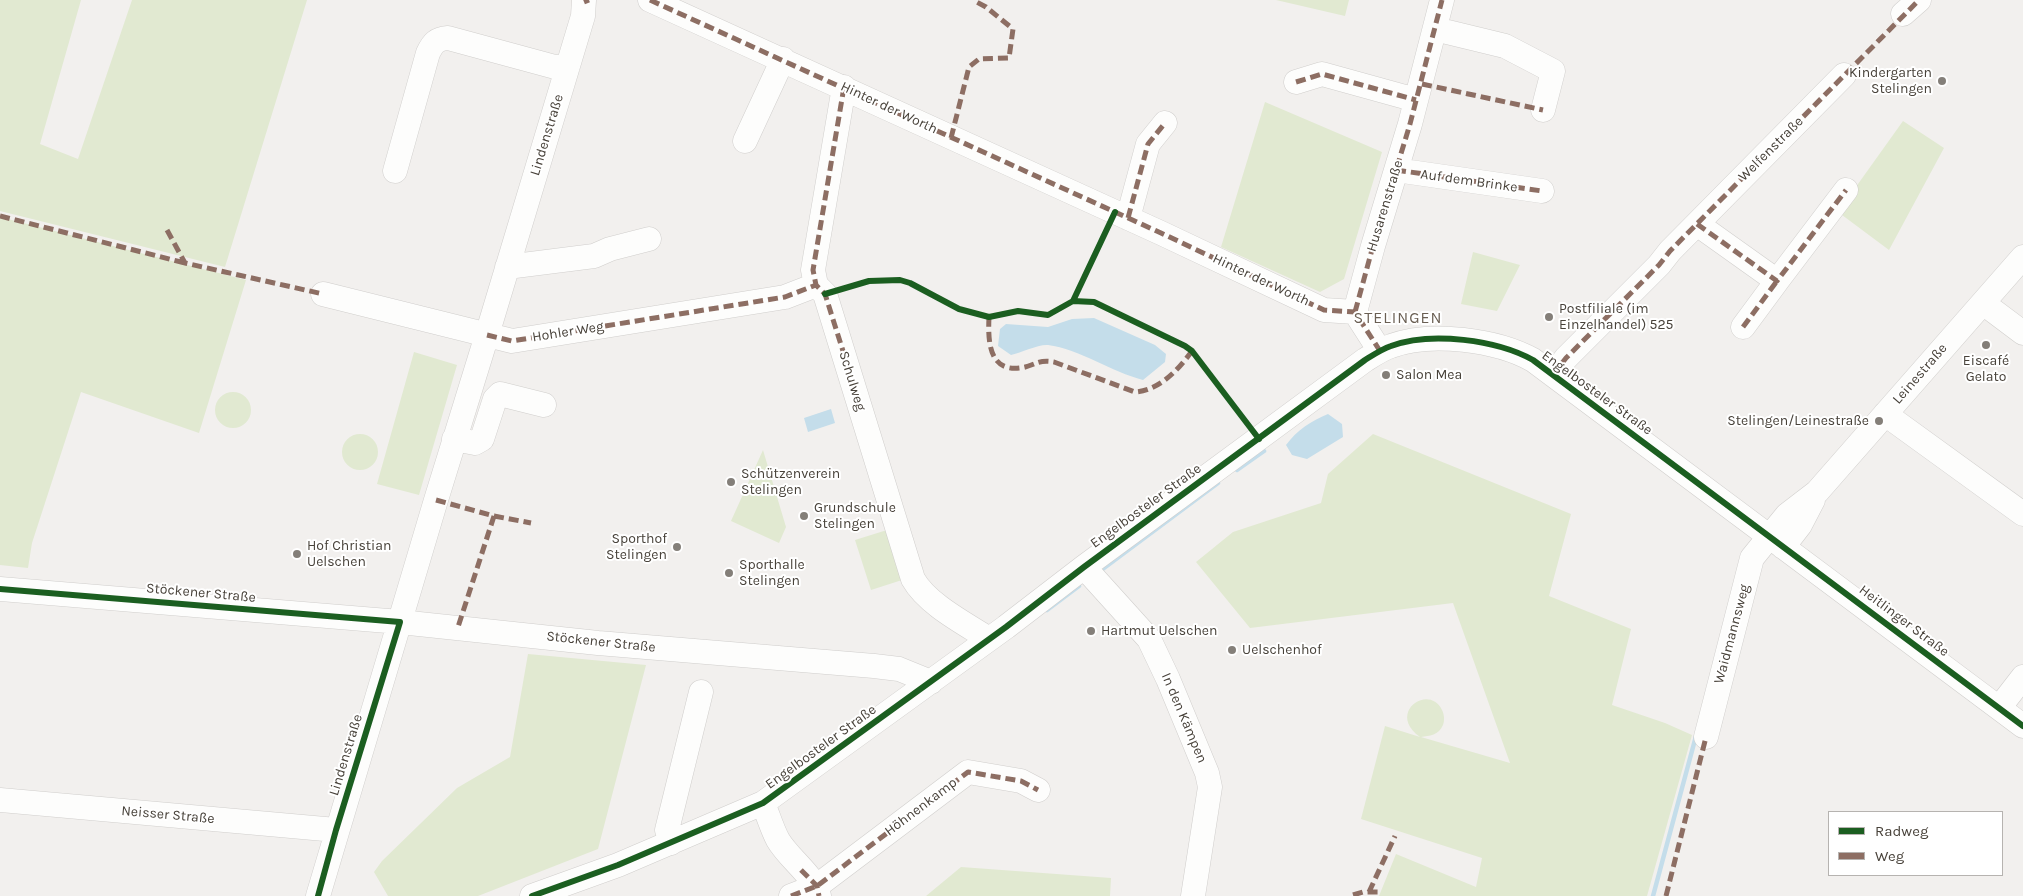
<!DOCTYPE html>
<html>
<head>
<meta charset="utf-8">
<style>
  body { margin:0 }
  #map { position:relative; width:2023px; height:896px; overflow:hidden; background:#f2f0ee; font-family:Karla,sans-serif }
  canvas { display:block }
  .legend { position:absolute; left:1828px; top:811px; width:175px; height:65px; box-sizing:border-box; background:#fff; border:1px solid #b6b3b0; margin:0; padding:6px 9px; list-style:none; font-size:15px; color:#48423a }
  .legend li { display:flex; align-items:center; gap:10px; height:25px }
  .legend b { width:25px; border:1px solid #b6b3b0 }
</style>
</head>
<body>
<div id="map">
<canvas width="2023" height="896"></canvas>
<ul class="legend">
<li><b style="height:6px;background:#1b5e20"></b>Radweg</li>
<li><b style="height:6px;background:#8d6e63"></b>Weg</li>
</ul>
</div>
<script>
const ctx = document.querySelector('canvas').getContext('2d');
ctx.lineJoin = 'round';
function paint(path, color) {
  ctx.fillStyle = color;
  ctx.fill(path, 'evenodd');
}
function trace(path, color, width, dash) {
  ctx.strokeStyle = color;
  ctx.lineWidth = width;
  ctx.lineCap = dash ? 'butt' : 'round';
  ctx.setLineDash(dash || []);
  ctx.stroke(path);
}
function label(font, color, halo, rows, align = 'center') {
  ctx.font = font + ' Karla,sans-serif';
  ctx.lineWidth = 4;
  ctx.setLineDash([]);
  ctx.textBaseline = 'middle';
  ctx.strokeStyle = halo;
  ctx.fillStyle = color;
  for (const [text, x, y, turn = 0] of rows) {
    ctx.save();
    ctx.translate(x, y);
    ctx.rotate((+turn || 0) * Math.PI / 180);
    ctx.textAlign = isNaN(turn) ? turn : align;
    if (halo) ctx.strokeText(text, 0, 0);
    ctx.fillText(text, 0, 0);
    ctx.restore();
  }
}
paint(new Path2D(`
  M0,0H81L40,144L78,159L132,0H307L225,267L0,211Z
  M1276,0H1349L1345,16Z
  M1265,102L1382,152L1344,279L1320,292L1221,247Z
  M1903,121L1944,148L1889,250L1838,212Z
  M0,217L246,280L199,433L81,392L32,543L28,568L0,565Z
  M1473,252L1520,265L1497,311L1461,304Z
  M414,352L457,365L419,495L377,484Z
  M215 410a18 18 0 1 1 36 0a18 18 0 1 1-36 0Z
  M342 452a18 18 0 1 1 36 0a18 18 0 1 1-36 0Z
  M1373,434L1571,514L1549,596L1631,629L1612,705L1665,723L1692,735L1647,896H1379L1396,854L1476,887L1482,858L1361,819L1385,726L1420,737C1386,713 1429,683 1442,710C1444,714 1445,720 1443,725C1439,735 1429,736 1421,737L1510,763L1453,603L1250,628L1196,562L1233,532L1321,503L1328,474Z
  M763,450L786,527L779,543L731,521Z
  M887,530L902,580L871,590L855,540Z
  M528,654L646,665L598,849L478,896H388L374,872L382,861L457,788L510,757Z
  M961,867L1111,878L1110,896H926Z`), '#e1e9d1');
paint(new Path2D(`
  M1094,318L1155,345L1166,354L1165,362L1143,380C1112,372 1079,349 1048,345C1039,344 1020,353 1011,355L998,346L1000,329L1006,324L1048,327L1072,319Z
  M831,409L835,423L808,432L804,418Z
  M1328,414L1342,424L1343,437L1307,459L1292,455L1286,445C1297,430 1311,421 1328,414Z`), '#c4ddea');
trace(new Path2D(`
  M1237,470L1264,451
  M1100,571L1218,483
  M1047,610L1079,586
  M1653,896L1696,736`), '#c4ddea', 4.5);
const minor = new Path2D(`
  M650,0L1161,233L1324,310L1355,312L1380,351
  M1903,14L1919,0
  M1435,29L1505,46L1553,71L1543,110
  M1296,82L1322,74L1416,100
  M844,87L813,270L816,285L825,294L913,579C927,604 964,623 989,639
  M745,141L783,59
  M1396,170L1542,191
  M395,171L428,53C433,43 436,39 448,38L555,67L568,66
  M1128,218L1148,144L1165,123
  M1697,224L1777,281L1846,190
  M507,267L594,256L610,249L649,239
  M323,294L512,341L785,297L816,285
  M1983,303L2023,333
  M1355,312L1373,246L1410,124L1442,0
  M1743,327L1777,281
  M1553,375L1566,358L1659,265L1670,251L1844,75
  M1885,414L2023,514
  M454,439L475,443L482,439L495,399L500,394L544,405
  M1783,547L1800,525L1813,500
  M1084,567L1149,639L1168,679L1207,773L1210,787L1193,896
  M0,589L400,622L598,643L874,666L899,669L931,682
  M1999,708L2023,677
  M1706,737L1752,558L1787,515L1817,492L2023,257
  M0,800L336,830
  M763,803C768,815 772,829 778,840C789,859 814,875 819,896
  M671,843L667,830L701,692
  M318,896L436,500L487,335L583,16L584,0
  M532,896L618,865L763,803L1006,627L1084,567L1365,360C1373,355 1382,349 1391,346C1431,331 1497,340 1533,360L2023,726
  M791,896L817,886L968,772L1021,781L1038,790`);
trace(minor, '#d0cecc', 25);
trace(minor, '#fdfdfc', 24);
trace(new Path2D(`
  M650,0L1161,233L1324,310L1355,312L1380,351
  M584,2L589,0
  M1296,82L1322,74L1416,100
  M1422,84L1543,110
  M844,87L813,270L816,285L825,294L861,408
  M951,138L969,67L979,59L1009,58L1013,29L986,7L973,0
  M1396,170L1542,191
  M0,216L185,263
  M1128,218L1148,144L1165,123
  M1697,224L1777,281L1846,190
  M167,230L185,263L323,294
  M1355,312L1373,246L1410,124L1442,0
  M989,317C988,339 988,372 1020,368C1035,366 1037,359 1054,362L1135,392C1160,390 1178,370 1192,351
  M1743,327L1777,281
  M487,335L512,341L785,297L816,285
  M1553,375L1566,358L1659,265L1670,251L1919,0
  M436,500L494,516L458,627
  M494,516L531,523
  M801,870L817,886L819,896
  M1369,892L1395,836
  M1353,895L1363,892H1380
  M791,896L817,886L968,772L1021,781L1038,790
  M1666,896L1706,737`), '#8d6e63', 5, [10, 5]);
trace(new Path2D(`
  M825,294L869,281L900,280L910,283L959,309L989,317L1018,311L1048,315L1073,301L1094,302L1185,346L1192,351L1259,439
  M1073,301L1115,212
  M0,589L400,622L336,830L318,896
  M532,896L618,865L763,803L1006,627L1084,567L1365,360C1373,355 1382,349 1391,346C1431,331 1497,340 1533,360L2023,726`), '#1b5e20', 6);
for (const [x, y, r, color] of [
  [1942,81,5,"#847f79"],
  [1549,317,5,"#847f79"],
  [1986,345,5,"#847f79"],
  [1386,375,5,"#847f79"],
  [1879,421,5,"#847f79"],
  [731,482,5,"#847f79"],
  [804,516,5,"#847f79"],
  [677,547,5,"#847f79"],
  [297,554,5,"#847f79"],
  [729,573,5,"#847f79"],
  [1091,631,5,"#847f79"],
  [1232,650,5,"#847f79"]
]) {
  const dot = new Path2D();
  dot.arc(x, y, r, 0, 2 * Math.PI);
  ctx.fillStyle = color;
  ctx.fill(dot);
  trace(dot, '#fff', 2);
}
label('14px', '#48423a', '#fff', [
  ["Kindergarten",1932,73,"right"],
  ["Stelingen",1932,89,"right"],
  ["Postfiliale (im",1559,309],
  ["Einzelhandel) 525",1559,325],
  ["Eiscafé",1986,361,"center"],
  ["Gelato",1986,377,"center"],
  ["Salon Mea",1396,375],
  ["Stelingen/Leinestraße",1869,421,"right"],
  ["Schützenverein",741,474],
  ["Stelingen",741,490],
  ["Grundschule",814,508],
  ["Stelingen",814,524],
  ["Sporthof",667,539,"right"],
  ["Stelingen",667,555,"right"],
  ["Hof Christian",307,546],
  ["Uelschen",307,562],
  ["Sporthalle",739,565],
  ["Stelingen",739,581],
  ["Hartmut Uelschen",1101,631],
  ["Uelschenhof",1242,650]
], 'left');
label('14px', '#48423a', '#fff', [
  ["Hinter der Worth",889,108,25],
  ["Lindenstraße",547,135,-73],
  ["Welfenstraße",1771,149,-45],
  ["Auf dem Brinke",1469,181,8],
  ["Husarenstraße",1385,206,-73],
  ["Hinter der Worth",1261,280,25],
  ["Hohler Weg",568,332,-9],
  ["Leinestraße",1920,374,-49],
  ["Schulweg",852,381,73],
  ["Engelbosteler Straße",1597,393,36],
  ["Engelbosteler Straße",1146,506,-36],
  ["Stöckener Straße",201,593,5],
  ["Heitlinger Straße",1904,621,37],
  ["Waidmannsweg",1732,634,-75],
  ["Stöckener Straße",601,642,6],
  ["In den Kämpen",1184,718,67],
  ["Engelbosteler Straße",821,747,-36],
  ["Lindenstraße",346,755,-73],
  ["Höhnenkamp",921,807,-37],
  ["Neisser Straße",168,815,5]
]);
ctx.letterSpacing = '1px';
label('16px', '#6a5f53', '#fff', [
  ["STELINGEN",1398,318]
]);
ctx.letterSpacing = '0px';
</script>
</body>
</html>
